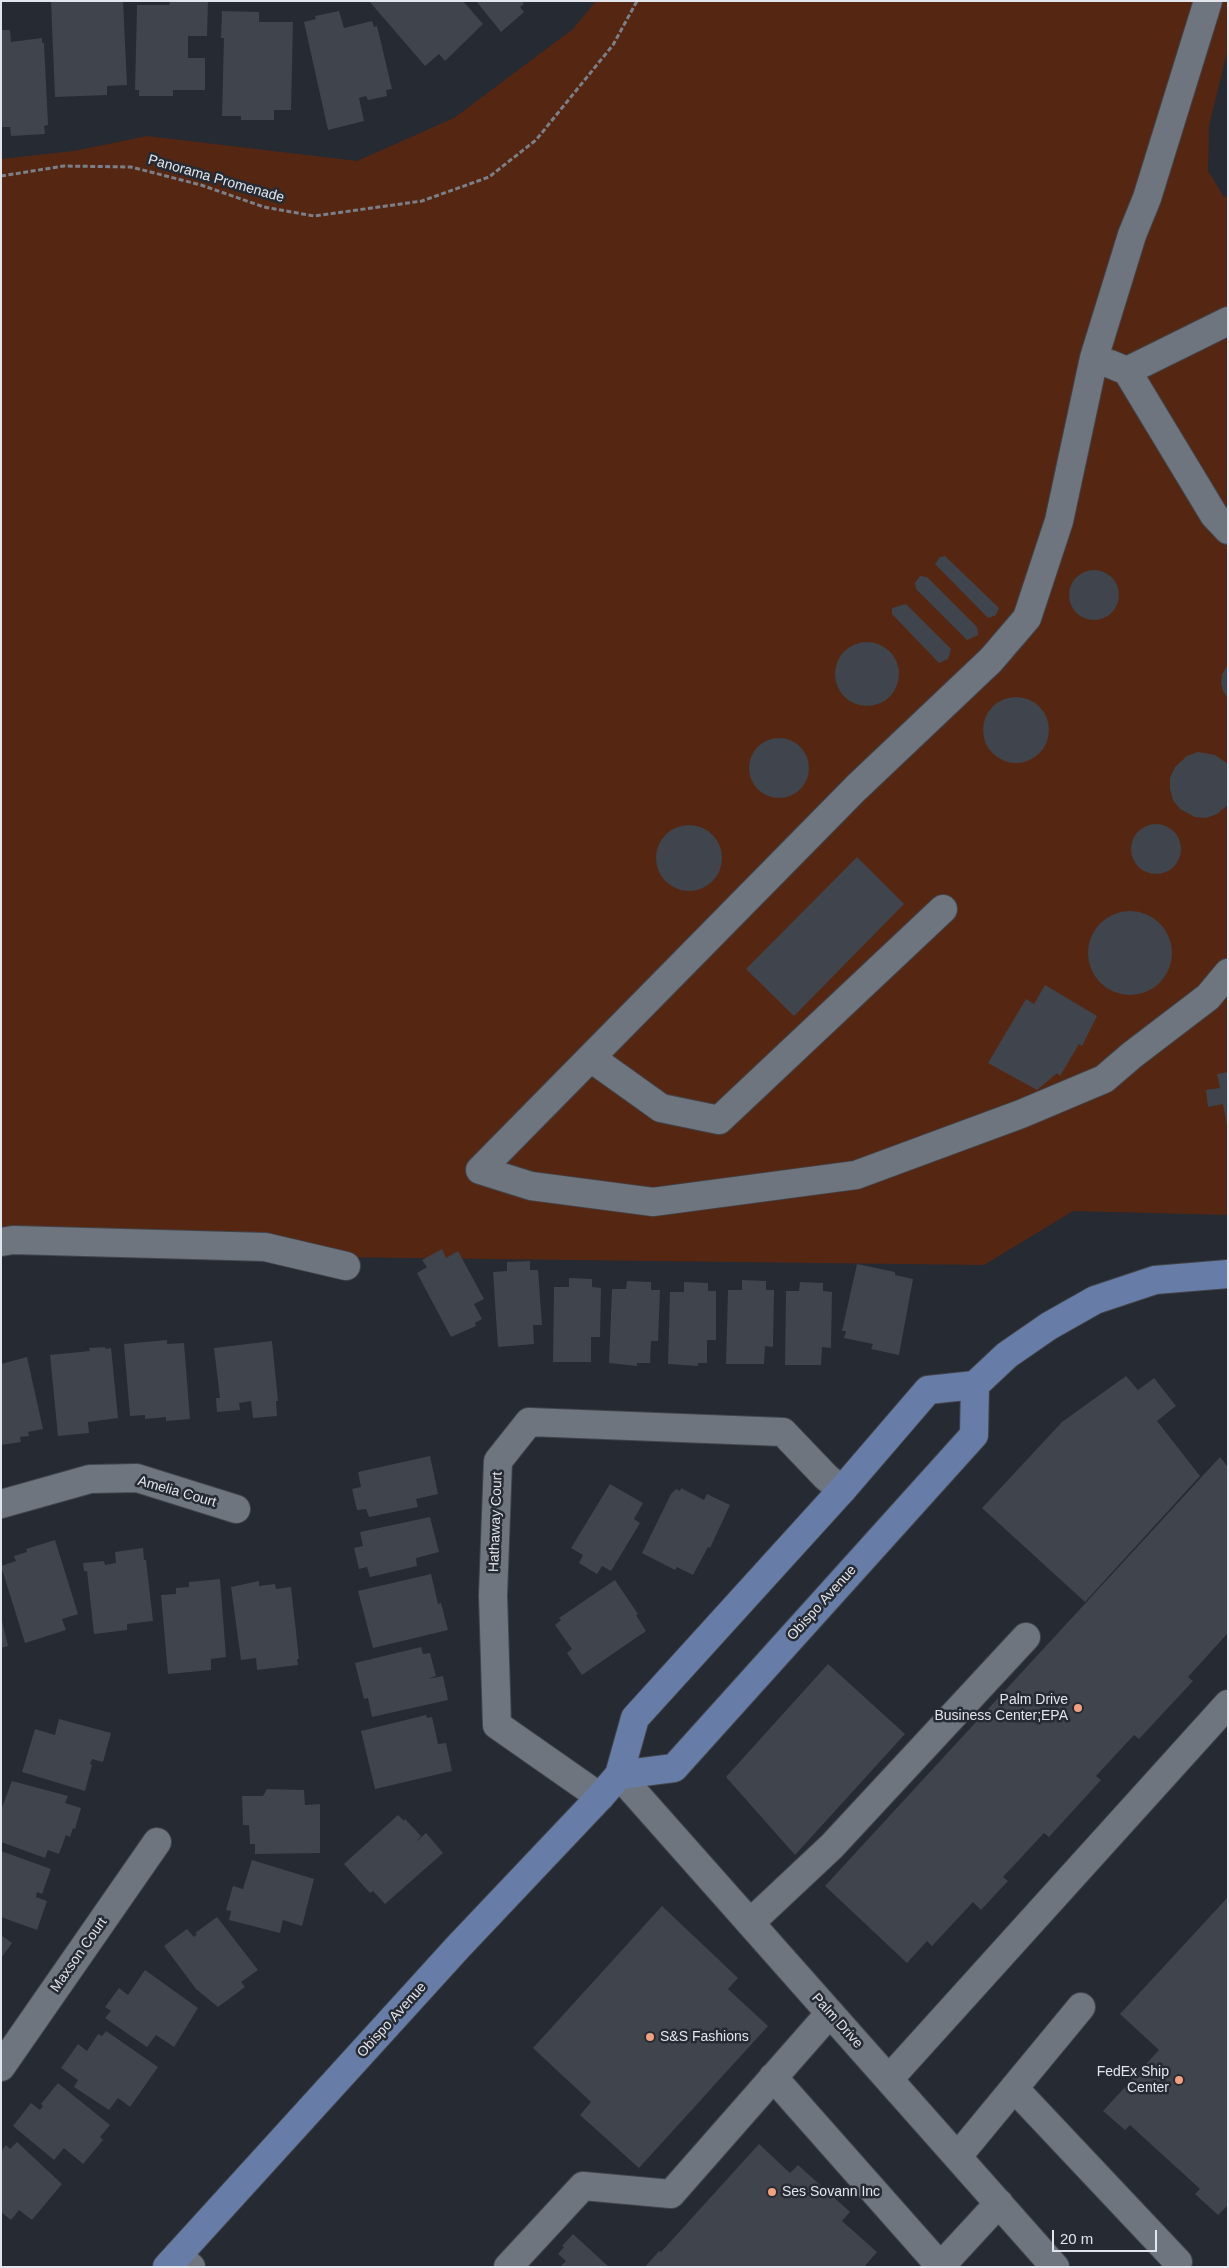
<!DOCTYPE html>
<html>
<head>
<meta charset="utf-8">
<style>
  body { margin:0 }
  #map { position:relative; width:1229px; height:2268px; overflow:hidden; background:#262a33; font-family:Helvetica,sans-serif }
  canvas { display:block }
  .frame { position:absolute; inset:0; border:2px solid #e2e5eb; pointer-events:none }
  .scale { position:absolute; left:1052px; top:2230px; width:105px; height:22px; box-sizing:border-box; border:2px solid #e2e5eb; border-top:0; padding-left:6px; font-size:15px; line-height:18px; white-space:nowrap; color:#e2e5eb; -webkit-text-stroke:4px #262a33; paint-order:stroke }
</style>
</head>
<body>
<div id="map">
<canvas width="1229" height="2268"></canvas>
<div class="frame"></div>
<div class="scale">20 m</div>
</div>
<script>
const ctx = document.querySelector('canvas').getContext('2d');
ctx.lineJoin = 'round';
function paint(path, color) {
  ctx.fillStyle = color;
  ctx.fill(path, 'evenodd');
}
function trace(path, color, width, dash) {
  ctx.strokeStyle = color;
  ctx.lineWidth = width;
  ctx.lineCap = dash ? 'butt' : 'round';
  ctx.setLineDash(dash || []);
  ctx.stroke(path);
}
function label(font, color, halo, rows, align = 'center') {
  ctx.font = font + ' Helvetica,sans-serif';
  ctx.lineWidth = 5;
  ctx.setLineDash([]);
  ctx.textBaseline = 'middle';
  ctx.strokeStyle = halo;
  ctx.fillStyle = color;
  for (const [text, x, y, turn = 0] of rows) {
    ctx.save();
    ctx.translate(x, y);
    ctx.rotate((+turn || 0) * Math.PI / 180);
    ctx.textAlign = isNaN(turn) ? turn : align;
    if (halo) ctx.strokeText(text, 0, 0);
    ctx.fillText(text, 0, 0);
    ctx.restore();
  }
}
paint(new Path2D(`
  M596,1H1228V48L1209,126L1208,171L1224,197H1228V1215L1073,1211L984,1265L1,1253V159L74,151L147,136L357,161L454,118L573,29Z`), '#552713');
paint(new Path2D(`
  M51,1H123L127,85L107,86V95L55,97Z
  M170,1H208L207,36H188V58H205V90H173V96H139V90H135L137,5H169Z
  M369,1H463L483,24L445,61L439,54L425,66Z
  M476,1H522L524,4L520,7L524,12L501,32Z
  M222,11L259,12V22H293L291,110H274V120H241V116H222L224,38H221Z
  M339,11L344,28L372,21L374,27L377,26L392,89L386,90L387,96L368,100L366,96L359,98L364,121L328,130L304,22L316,19L315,16Z
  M1,30H10L11,42L42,38V43H44L48,125L44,126L45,134L11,136L10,127H1Z
  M945,556L999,608L996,615L988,618L935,564L940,557Z
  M1069 595a25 25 0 1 1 50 0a25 25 0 1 1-50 0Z
  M920,576L927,577L977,627L978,635L967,640L916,589L915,583Z
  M906,604L951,649L948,659L939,663L892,614V608Z
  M835 674a32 32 0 1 1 64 0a32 32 0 1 1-64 0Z
  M1228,665V699L1223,691L1221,683L1222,674Z
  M983 730a33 33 0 1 1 66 0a33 33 0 1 1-66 0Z
  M749 768a30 30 0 1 1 60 0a30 30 0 1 1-60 0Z
  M1198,752L1215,755L1228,764V805L1217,814L1206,818L1195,817L1180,809L1173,800L1170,789V778L1175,767L1187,756Z
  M1131 849a25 25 0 1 1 50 0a25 25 0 1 1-50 0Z
  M656 858a33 33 0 1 1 66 0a33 33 0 1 1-66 0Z
  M857,857L904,904L794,1016L746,969Z
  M1088 953a42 42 0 1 1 84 0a42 42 0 1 1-84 0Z
  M1045,985L1097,1016L1082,1046L1079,1044L1060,1076L1057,1073L1037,1090L988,1063L1026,999L1034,1004Z
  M1228,1072V1124L1227,1125L1223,1104L1208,1107L1206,1090L1220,1088L1217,1074Z
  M442,1249L446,1258L458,1251L484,1299L474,1304L482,1319L475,1323L476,1326L451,1337L417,1273L427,1267L422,1260Z
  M530,1261V1270H538L542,1325H533L534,1344L498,1347L493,1272L507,1271V1262Z
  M857,1264L895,1272V1275L913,1279L899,1355L871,1349L873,1344L844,1338L846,1331H842Z
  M569,1278L592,1279V1287L601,1288L600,1337H591V1362H553L554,1287H569Z
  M742,1280L766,1281V1290H774L773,1347L765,1346L764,1364H726L728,1290H742Z
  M627,1281L651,1282V1290H660L658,1341H651L650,1363H637V1366L609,1363L612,1289H626Z
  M684,1282L708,1283V1291H716V1340H707V1363H698V1366L668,1364L670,1292H684Z
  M800,1282L823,1283V1291L832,1292L831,1348L822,1347L821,1365H785L786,1291H799Z
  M167,1340V1344L184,1343L190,1419L166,1421V1417L145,1419V1415L130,1416L124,1344Z
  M272,1341L278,1401H276L277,1416L253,1418L251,1401L239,1403L240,1410L217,1412L216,1398H220L214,1348Z
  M105,1347L106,1349L111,1348L118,1418L88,1422L89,1433L58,1436L50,1355L90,1351L89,1348Z
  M27,1357L43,1429L28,1432L29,1436L20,1437L21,1442L1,1445V1364Z
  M1126,1376L1138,1390L1154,1378L1176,1406L1157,1421L1200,1476L1085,1602L982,1508L1062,1422Z
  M430,1456L438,1494L416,1499L418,1507L369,1517L366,1509L357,1510L352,1489L361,1487L358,1472Z
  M1220,1457L1228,1467V1633L1188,1677L1193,1681L1139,1739L1134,1735L1096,1776L1101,1780L1049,1837L1044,1833L1003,1877L1008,1881L981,1910L973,1902L932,1946L927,1941L907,1963L825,1886Z
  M610,1484L643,1503L634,1519L640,1523L611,1571L602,1566L597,1574L579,1563L583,1555L571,1548Z
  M681,1488L704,1500L707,1494L730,1505L710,1548L708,1547L693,1575L677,1567L675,1570L642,1553L671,1494L676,1489L680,1491Z
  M430,1517L439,1552L416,1558L417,1566L370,1577L367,1567L359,1569L354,1548L363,1546L360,1532Z
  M55,1540L78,1614L62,1619L66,1630L25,1643L1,1566L16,1561L14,1556L27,1552L26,1549Z
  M143,1548L144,1560H146L153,1621L127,1624V1630L94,1634L87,1571H84L83,1563L104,1561L105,1565L116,1563L115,1552Z
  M431,1574L438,1604L441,1603L448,1630L373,1648L358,1591Z
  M220,1579L226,1657L211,1659V1670L168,1674L161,1595L176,1594V1588L189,1587V1582Z
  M615,1580L638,1614L636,1615L646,1631L582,1675L567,1653L572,1649L555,1625L561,1620L559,1618Z
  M259,1581V1586L275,1584L276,1589L291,1587L299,1659H297L298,1665L257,1670L256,1658L241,1660L231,1587Z
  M1,1617L8,1646L1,1648Z
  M421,1647L423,1654L430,1653L436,1676L428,1679L443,1676L448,1700L372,1717L368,1698L364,1699L355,1663Z
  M828,1664L905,1734L795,1855L726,1777Z
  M426,1715L427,1718L432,1717L438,1744L446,1743L452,1771L375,1789L361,1731Z
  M59,1719L111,1733L103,1762L92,1759L90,1764L92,1765L85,1791L22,1772L35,1729L55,1735Z
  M12,1781L68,1796L65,1803L81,1808L75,1829L73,1828L70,1837L66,1835L59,1854L48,1850L45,1858L1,1842V1810Z
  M267,1789L304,1790L305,1805L320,1804V1853L255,1854V1844H250L249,1825H243L242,1796H263Z
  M398,1815L404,1821L405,1819L421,1836L416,1842L426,1833L443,1853L385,1904L373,1891L370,1893L344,1864Z
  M1,1851L51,1869L42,1894L37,1892L36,1897L47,1901L37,1930L1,1917Z
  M252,1860L314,1879L302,1926L283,1920L280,1933L229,1920L231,1911L226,1910L233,1886L243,1889Z
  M1228,1897V2205L1218,2215L1195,2194L1200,2189L1130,2125L1125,2130L1103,2111L1159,2050L1120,2014Z
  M662,1906L738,1978L728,1989L768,2026L639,2168L580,2115L591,2102L533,2048Z
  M217,1917L258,1970L241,1982L245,1987L218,2007L196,1989L164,1946L187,1929L194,1937L197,1934L195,1933Z
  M1,1935L12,1943L1,1958Z
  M145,1970L198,2008L174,2047L156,2035L147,2047L105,2018L111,2011L105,2007L119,1988L128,1995Z
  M106,2031L158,2067L130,2107L118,2098L109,2110L74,2087L78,2080L61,2068L78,2044L87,2051L98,2034L102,2036Z
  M58,2083L110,2125L100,2137L103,2140L83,2164L64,2148L54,2160L13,2126L31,2103L40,2110L43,2106L41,2104Z
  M17,2142L62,2184L32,2220L19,2210L11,2220L1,2212V2151L6,2145L10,2149Z
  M759,2144L790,2173L798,2165L850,2212L842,2221L877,2252L864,2267H645L659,2251L661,2252Z
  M573,2234L609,2267H560L566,2261L558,2254L564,2247L562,2246Z`), '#3f444d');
const minor = new Path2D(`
  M1208,1L1147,198L1132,235L1094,358L1059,521L1027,618L991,660L856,788L480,1170L531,1186L653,1202L856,1175L1021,1114L1104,1079L1132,1055L1208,997L1228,973
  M1110,364L1127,371L1228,321
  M1127,371L1214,515L1228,530
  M591,1058L661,1108L719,1120L943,909
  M1,1242L13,1240L265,1247L346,1266
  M1,1504L90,1479L137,1478L236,1509
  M619,1775L1055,2267
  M600,1797L497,1725L493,1595L498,1461L529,1422L783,1432L826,1477L842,1490
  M750,1923L832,1846L1026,1637
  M1,2067L157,1842
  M773,2077L941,2267
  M889,2079L1228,1704
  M1014,2088L1178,2262
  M958,2156L1081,2007
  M178,2255L191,2267
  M508,2267L583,2186L671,2194L830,2013
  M940,2267L999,2203`);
const major = new Path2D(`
  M619,1775L674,1768L974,1435L975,1385
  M167,2267L458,1947L600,1797L619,1775L635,1718L842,1490L928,1390L975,1385L1007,1355L1049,1326L1095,1300L1155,1280L1228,1274`);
trace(minor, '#42454c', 30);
trace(major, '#42454c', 30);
trace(new Path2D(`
  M1,176L64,166L131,167L201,185L264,207L314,216L422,201L489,177L536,140L613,45L637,1`), '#7c7f87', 3, [5, 2.5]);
trace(minor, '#6f757f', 28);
trace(major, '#677da8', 28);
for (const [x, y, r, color] of [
  [1078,1708,5,"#f2a07f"],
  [650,2037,5,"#f2a07f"],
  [1179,2080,5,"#f2a07f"],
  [772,2192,5,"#f2a07f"]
]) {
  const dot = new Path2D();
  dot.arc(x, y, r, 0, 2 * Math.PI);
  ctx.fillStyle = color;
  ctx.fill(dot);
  trace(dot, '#262a33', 2);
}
label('14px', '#e2e5eb', '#262a33', [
  ["Panorama Promenade",216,179,16],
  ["Amelia Court",177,1492,16],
  ["Hathaway Court",496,1522,-88],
  ["Obispo Avenue",822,1603,-48],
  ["Maxson Court",79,1955,-55],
  ["Obispo Avenue",392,2020,-48],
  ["Palm Drive",837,2021,48]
]);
label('14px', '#e2e5eb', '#262a33', [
  ["Palm Drive",1068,1700],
  ["Business Center;EPA",1068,1716],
  ["S&S Fashions",660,2037,"left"],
  ["FedEx Ship",1169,2072],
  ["Center",1169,2088],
  ["Ses Sovann Inc",782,2192,"left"]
], 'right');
</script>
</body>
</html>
